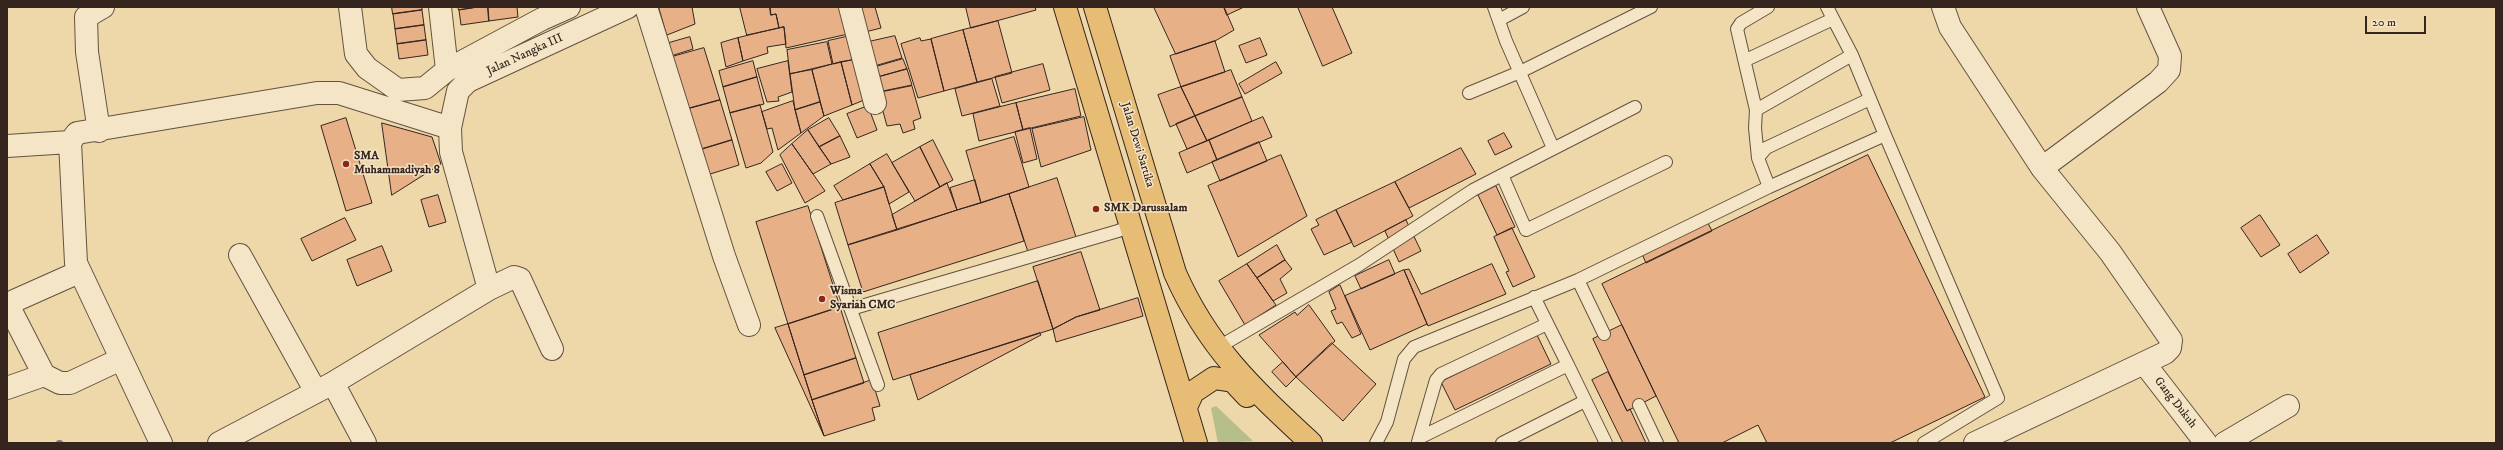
<!DOCTYPE html>
<html>
<head>
<meta charset="utf-8">
<style>
  body { margin:0 }
  #map { position:relative; width:2503px; height:450px; overflow:hidden; background:#eed7a9; font-family:"IM FELL DW Pica",serif }
  canvas { display:block }
  .frame { position:absolute; inset:0; border:8px solid #35251e; pointer-events:none }
  .scale { position:absolute; left:2365px; top:16px; width:61px; height:18px; box-sizing:border-box; border:2px solid #35251e; border-top:0; padding-left:5px; font-size:12px; line-height:14px; white-space:nowrap; color:#35251e; -webkit-text-stroke:3px #f4e5c7; paint-order:stroke }
</style>
</head>
<body>
<div id="map">
<canvas width="2503" height="450"></canvas>
<div class="frame"></div>
<div class="scale">20 m</div>
</div>
<script>
const ctx = document.querySelector('canvas').getContext('2d');
ctx.lineJoin = 'round';
function paint(path, color) {
  ctx.fillStyle = color;
  ctx.fill(path, 'evenodd');
}
function trace(path, color, width, dash) {
  ctx.strokeStyle = color;
  ctx.lineWidth = width;
  ctx.lineCap = dash ? 'butt' : 'round';
  ctx.setLineDash(dash || []);
  ctx.stroke(path);
}
function label(font, color, halo, rows, align = 'center') {
  ctx.font = font + ' "IM FELL DW Pica",serif';
  ctx.lineWidth = 3;
  ctx.setLineDash([]);
  ctx.textBaseline = 'middle';
  ctx.strokeStyle = halo;
  ctx.fillStyle = color;
  for (const [text, x, y, turn = 0] of rows) {
    ctx.save();
    ctx.translate(x, y);
    ctx.rotate((+turn || 0) * Math.PI / 180);
    ctx.textAlign = isNaN(turn) ? turn : align;
    if (halo) ctx.strokeText(text, 0, 0);
    ctx.fillText(text, 0, 0);
    ctx.restore();
  }
}
paint(new Path2D(`
  M1216,406L1253,441L1218,443L1211,408Z`), '#b6bf8a');
trace(new Path2D(`
  M59,443H60`), '#757c79', 6);
const building = new Path2D(`
  M392,7H422V10L393,14Z
  M458,7H478L459,10Z
  M478,7H488L489,21L461,25L459,10Z
  M488,7H517L518,17L489,21Z
  M659,7H692L695,24L667,35Z
  M740,7H770L771,15L776,14L779,28L747,35Z
  M770,7H841L848,34L786,48L784,27L779,28L776,14L771,15Z
  M853,7H875L881,28L861,33Z
  M966,7H1035L1036,10L971,28Z
  M1154,7H1224L1234,30L1215,41L1176,54Z
  M1224,7H1244L1227,15Z
  M1298,7H1332L1352,53L1323,66Z
  M422,10L424,25L395,29L393,14Z
  M998,21L1012,73L977,82L963,30Z
  M424,25L426,40L397,44L395,29Z
  M784,27L786,44L767,47L768,53L743,61L738,38Z
  M963,30L977,82L944,91L931,39Z
  M850,36L855,59L833,64L828,41Z
  M895,36L902,58L871,67L864,43Z
  M690,37L693,49L671,56L669,43Z
  M738,38L743,61L726,67L721,43Z
  M920,38L921,41L931,39L944,91L918,98L901,44Z
  M1260,38L1267,55L1246,63L1239,46Z
  M426,40L428,55L399,59L397,44Z
  M1215,41L1225,72L1181,87L1170,56Z
  M827,42L832,64L790,74L787,50Z
  M704,48L720,100L687,109L672,57Z
  M903,59L907,69L874,78L872,68Z
  M855,60L869,98L852,105L841,62Z
  M753,61L757,77L723,87L719,71Z
  M788,61L792,92L778,97L779,101L767,102L757,69Z
  M841,62L852,105L824,116L812,70Z
  M1276,62L1282,73L1245,94L1239,84Z
  M1043,64L1050,90L1002,103L995,77Z
  M907,69L912,85L878,92L875,78Z
  M812,70L820,102L795,110L790,74Z
  M1231,70L1242,97L1195,116L1181,87Z
  M757,77L764,104L730,113L723,87Z
  M992,79L1000,106L962,116L955,89Z
  M912,86L921,118L913,121L915,129L903,133L900,124L887,126L878,93Z
  M1181,87L1195,116L1170,127L1158,95Z
  M1075,89L1081,116L1023,130L1016,103Z
  M1242,97L1252,121L1207,141L1195,116Z
  M720,100L732,140L699,150L687,109Z
  M793,101L801,133L778,150L772,128L767,129L762,112Z
  M820,102L824,116L801,133L795,110Z
  M1016,103L1023,130L979,141L973,114Z
  M760,105L773,152L761,163L746,168L730,113Z
  M868,106L877,130L857,138L847,114Z
  M1195,116L1207,141L1187,149L1176,124Z
  M1084,117L1091,150L1041,167L1032,129Z
  M1263,117L1272,137L1217,160L1209,140Z
  M346,118L372,203L346,211L321,126Z
  M829,118L840,136L819,147L808,130Z
  M382,123L432,137L441,164L392,195Z
  M1030,128L1037,159L1023,163L1015,132Z
  M808,130L831,164L813,174L792,144Z
  M1504,133L1512,147L1495,155L1488,141Z
  M840,136L850,157L831,164L819,147Z
  M1014,137L1029,187L981,203L966,151Z
  M732,140L739,165L707,175L699,150Z
  M933,140L953,180L940,187L920,147Z
  M1209,140L1217,160L1187,173L1179,153Z
  M1259,142L1267,161L1220,181L1212,162Z
  M792,144L825,191L805,203L780,155Z
  M920,147L940,187L915,201L892,163Z
  M1461,148L1476,174L1409,208L1395,182Z
  M887,154L909,192L889,204L884,187L870,164Z
  M1281,155L1307,216L1238,257L1208,186Z
  M1868,155L1985,397L1890,443H1767L1758,425L1722,443H1679L1602,284Z
  M782,164L792,183L777,191L766,172Z
  M870,164L884,187L843,200L834,186Z
  M1057,178L1076,237L1028,252L1009,194Z
  M975,180L981,203L957,210L950,188Z
  M1395,182L1413,216L1354,247L1336,210Z
  M947,183L957,210L897,230L892,215Z
  M1496,186L1515,227L1497,235L1478,195Z
  M884,187L897,230L848,245L835,203Z
  M1009,194L1024,241L863,292L848,245Z
  M438,195L446,222L429,227L421,200Z
  M808,206L840,307L788,324L756,222Z
  M1336,210L1352,242L1324,255L1311,229L1319,225L1316,220Z
  M2260,215L2280,245L2261,257L2241,228Z
  M345,218L356,240L312,261L301,239Z
  M1406,220L1421,251L1399,262L1385,231Z
  M1708,223L1712,231L1646,263L1642,254Z
  M1512,228L1535,277L1513,287L1506,272L1509,271L1494,237Z
  M2317,235L2329,253L2300,273L2288,254Z
  M1277,245L1285,260L1257,278L1247,264Z
  M382,246L392,271L357,286L347,260Z
  M1081,252L1100,310L1076,317L1053,329L1033,267Z
  M1285,260L1292,269L1280,279L1287,293L1273,301L1257,278Z
  M1389,260L1395,274L1361,289L1355,276Z
  M1247,264L1276,305L1245,325L1219,281Z
  M1492,264L1506,294L1428,326L1404,270L1409,269L1421,294Z
  M1404,270L1427,324L1370,350L1345,296Z
  M1038,281L1053,329L893,380L878,333Z
  M1340,285L1361,334L1352,338L1342,322L1337,324L1331,311L1336,309L1329,292Z
  M1138,298L1143,316L1056,342L1053,329L1076,317Z
  M1309,305L1335,341L1296,377L1259,335L1295,312L1297,315Z
  M840,307L856,358L804,375L788,324Z
  M788,324L812,400L824,436L775,328Z
  M1622,325L1656,396L1627,411L1593,339Z
  M1040,333L1041,335L918,400L910,375Z
  M1537,335L1551,364L1455,410L1441,382Z
  M1332,343L1376,384L1343,421L1296,377Z
  M856,358L864,383L812,400L804,375Z
  M1283,362L1296,377L1286,387L1272,372Z
  M1608,372L1627,411L1630,409L1646,443H1623L1592,380Z
  M872,380L880,406L872,408L875,420L824,436L812,400Z`);
paint(building, '#e7b087');
trace(building, '#35251e', 1);
const lane = new Path2D(`
  M1494,7L1506,41L1553,148
  M1827,7L1852,55L1885,135
  M1499,20L1523,7
  M1746,60L1833,19
  M1469,93L1520,72L1651,7
  M1756,110L1852,55
  M1758,158L1755,128L1756,110L1737,29L1741,23L1768,7
  M1502,175L1635,107
  M1769,187L1758,158L1766,148L1870,99
  M817,216L878,385
  M1578,280L1604,334
  M1534,297L1568,365
  M851,309L1118,231L1130,226
  M1217,348L1359,265L1473,190L1502,175L1526,230L1666,162
  M1639,405L1657,443
  M1419,438L1568,365L1606,443
  M1418,442L1436,380L1441,374L1547,324
  M1376,443L1387,422L1404,359L1414,347L1578,280L1769,187L1885,135L1998,398L1924,443
  M1502,443L1585,401`);
const street = new Path2D(`
  M350,7L356,54L367,68L398,90L425,88L447,70L542,19L569,7
  M440,7L447,70
  M646,7L724,256L749,325
  M850,7L875,103
  M1943,7L1950,27L2042,168L2110,252L2171,340L2170,348L2165,353L1975,443
  M99,131L87,52L86,17L103,7
  M7,146L70,142
  M2042,168L2158,82L2169,70L2170,56L2148,7
  M240,255L316,392
  M489,289L451,152L450,128L458,91L468,81L628,7
  M2144,363L2206,443
  M44,375L9,307L14,301L79,272
  M333,383L365,443
  M7,388L44,375L60,383H70L121,359
  M161,443L76,263L70,142L77,133L317,93H339L450,128
  M219,443L333,383L489,289L514,277L520,279L552,349
  M2225,443L2288,406`);
const highway = new Path2D(`
  M1065,7L1196,443
  M1095,7L1175,273C1208,348 1253,389 1311,443
  M1186,407L1193,392L1214,378L1233,381L1247,396`);
trace(lane, '#635241', 14);
trace(street, '#635241', 24);
trace(highway, '#35251e', 24);
trace(lane, '#f4e5c7', 12);
trace(street, '#f4e5c7', 22);
trace(highway, '#e7bc74', 22);
for (const [x, y, r, color] of [
  [346,164,4,"#8f2418"],
  [1096,209,4,"#8f2418"],
  [822,299,4,"#8f2418"]
]) {
  const dot = new Path2D();
  dot.arc(x, y, r, 0, 2 * Math.PI);
  ctx.fillStyle = color;
  ctx.fill(dot);
  trace(dot, '#f4e5c7', 1.5);
}
label('12px', '#35251e', '#f4e5c7', [
  ["Jalan Nangka III",525,55,-25],
  ["Jalan Dewi Sartika",1137,145,73],
  ["Gang Dukuh",2175,403,52]
]);
label('bold 12px', '#35251e', '#f4e5c7', [
  ["SMA",354,157],
  ["Muhammadiyah 8",354,171],
  ["SMK Darussalam",1104,209],
  ["Wisma",830,292],
  ["Syariah CMC",830,306]
], 'left');
</script>
</body>
</html>
